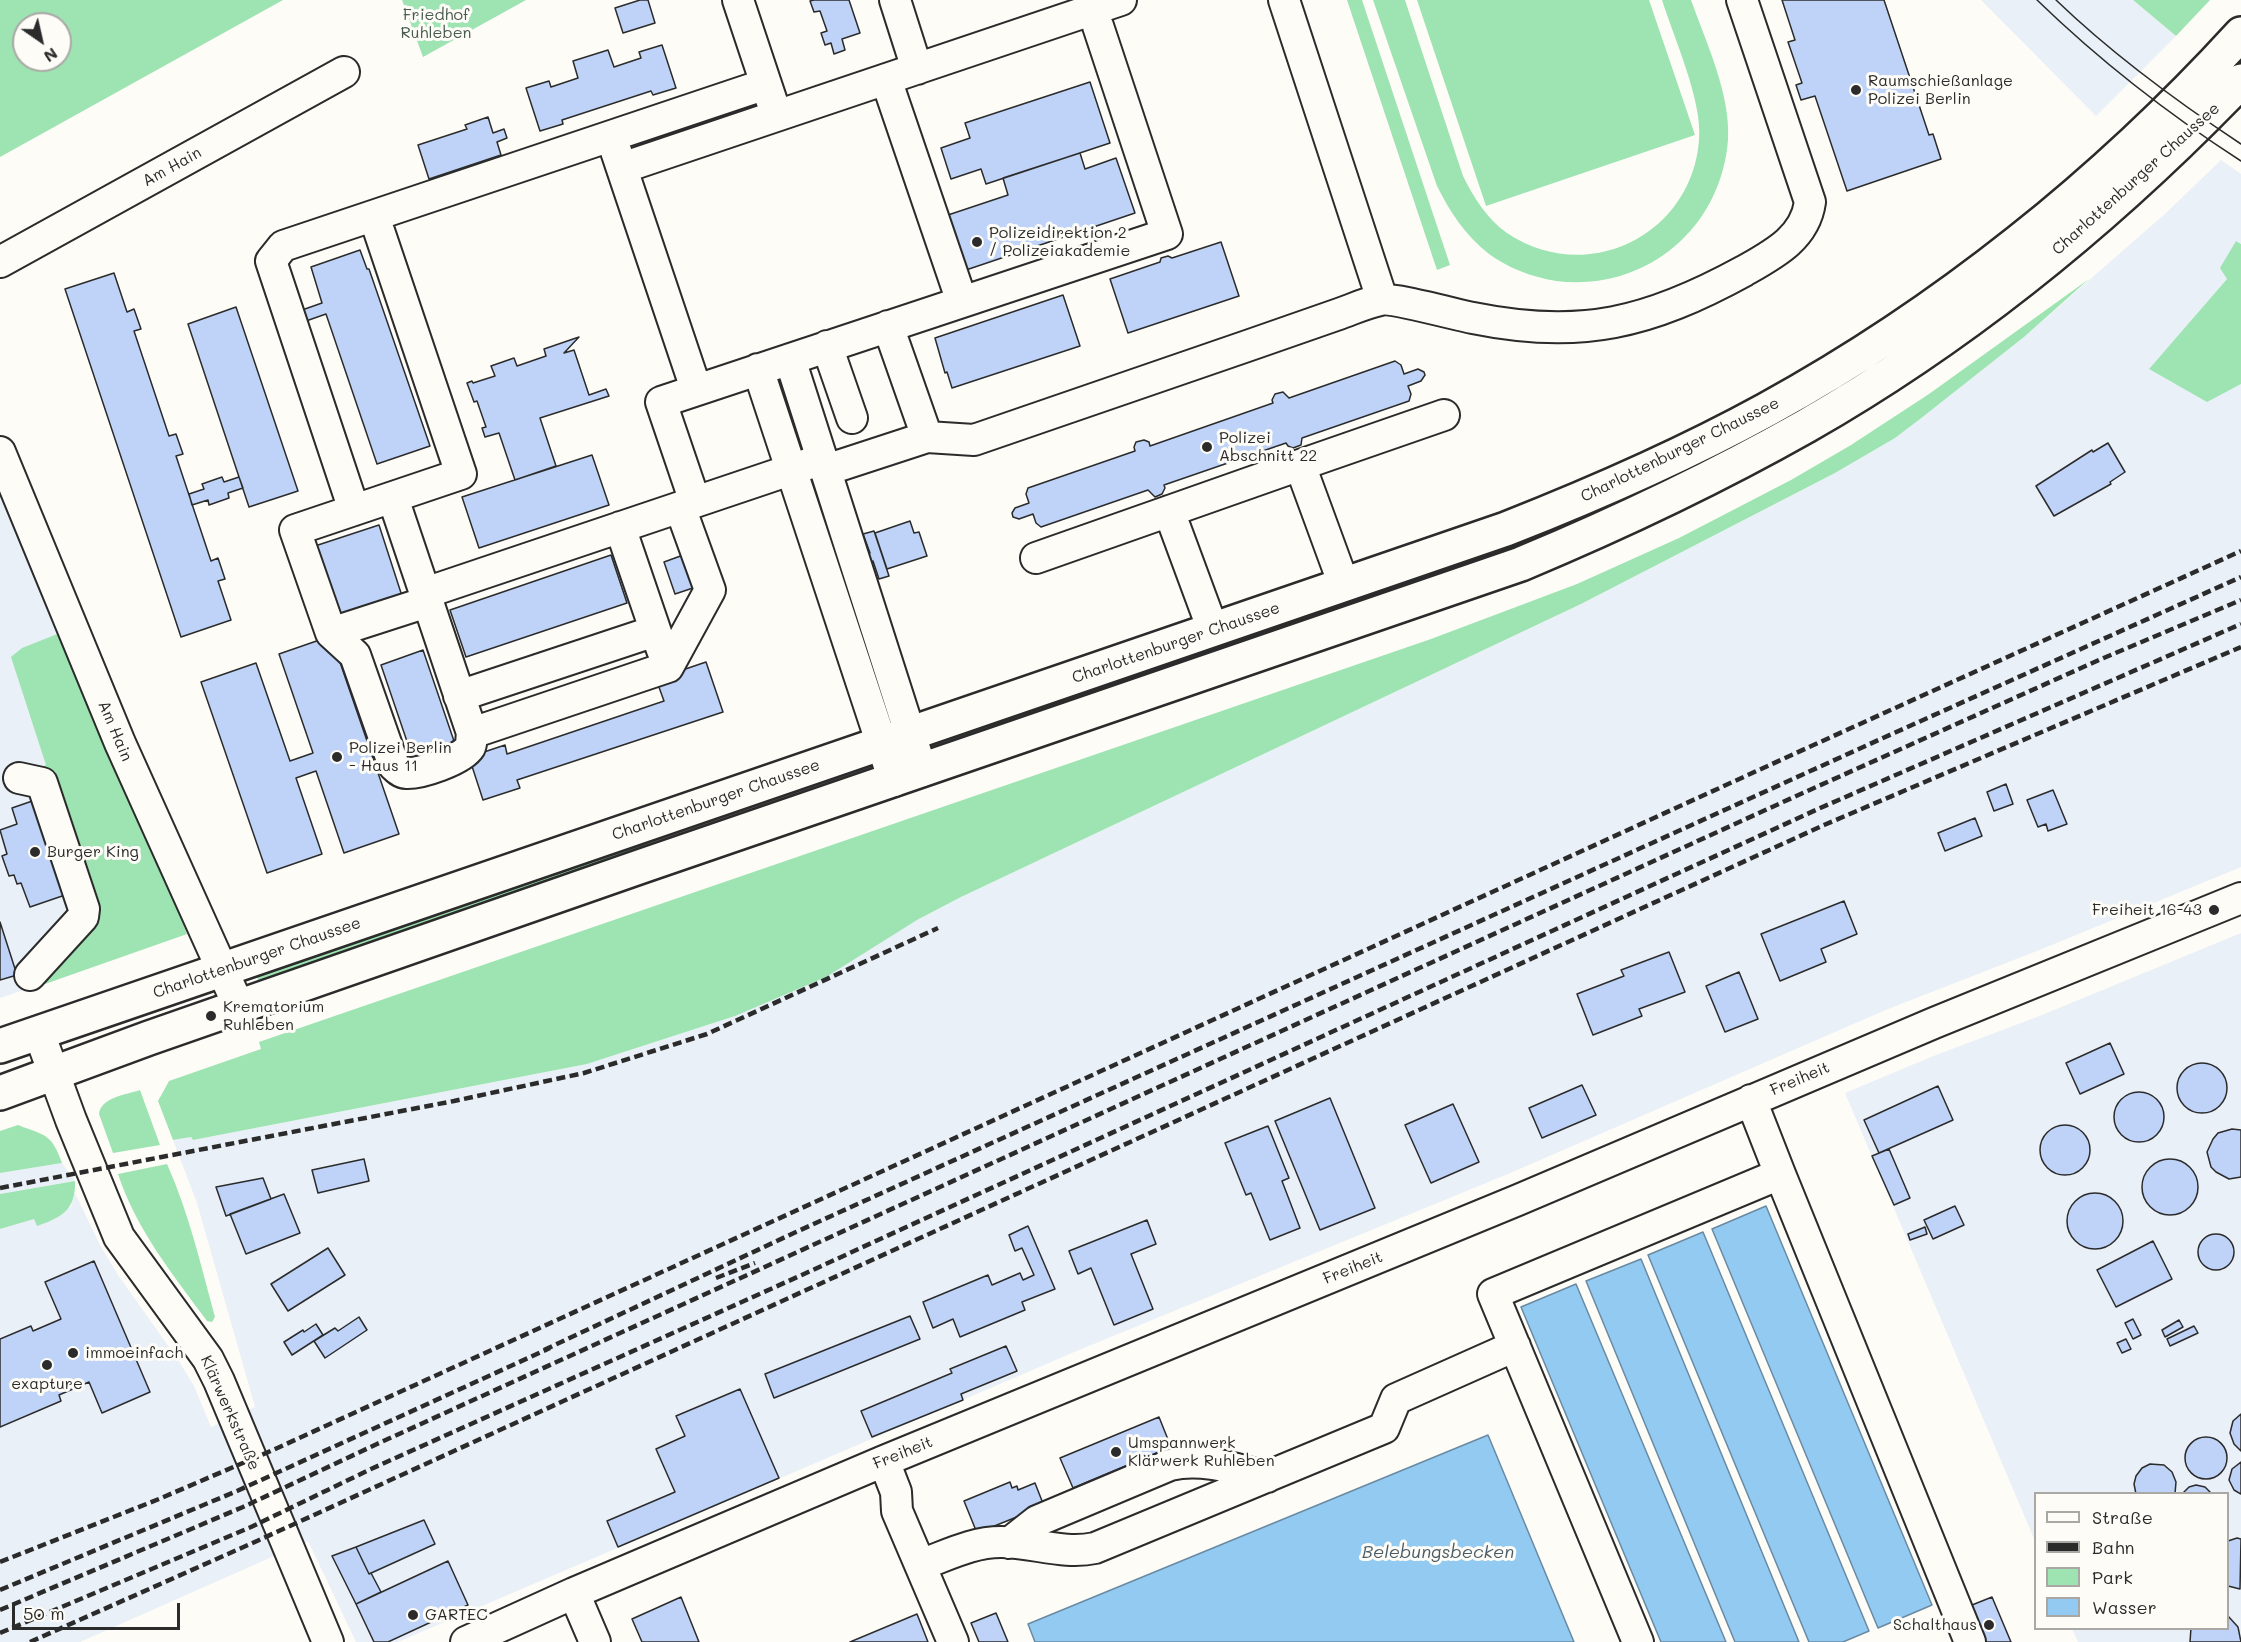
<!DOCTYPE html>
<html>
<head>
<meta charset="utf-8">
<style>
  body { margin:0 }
  #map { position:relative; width:2241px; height:1642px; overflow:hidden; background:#fdfcf7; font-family:Mali,sans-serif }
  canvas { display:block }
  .legend { position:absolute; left:2034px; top:1492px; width:195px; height:138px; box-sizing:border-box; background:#fdfcf7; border:2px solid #a9a8a5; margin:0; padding:8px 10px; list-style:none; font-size:18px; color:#2b2b2b }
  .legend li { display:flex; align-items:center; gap:12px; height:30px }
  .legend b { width:30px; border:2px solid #a9a8a5 }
  .north { position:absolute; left:12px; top:12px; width:60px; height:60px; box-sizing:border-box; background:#fdfcf7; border:2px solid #a9a8a5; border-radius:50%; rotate:146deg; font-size:16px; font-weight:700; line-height:24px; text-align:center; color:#2b2b2b }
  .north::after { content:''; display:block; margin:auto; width:21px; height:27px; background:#2b2b2b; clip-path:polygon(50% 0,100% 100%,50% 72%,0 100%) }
  .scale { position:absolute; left:12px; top:1603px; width:168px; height:27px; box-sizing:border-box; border:3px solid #2b2b2b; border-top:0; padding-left:8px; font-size:18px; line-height:21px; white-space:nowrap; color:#2b2b2b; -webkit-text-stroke:4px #fdfcf7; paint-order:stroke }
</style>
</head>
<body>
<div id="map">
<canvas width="2241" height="1642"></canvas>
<ul class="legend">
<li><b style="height:8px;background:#fdfcf7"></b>Straße</li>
<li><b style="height:8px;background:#2b2b2b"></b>Bahn</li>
<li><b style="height:16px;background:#9de4b2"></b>Park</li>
<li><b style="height:16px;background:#93caf2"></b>Wasser</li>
</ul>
<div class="north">N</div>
<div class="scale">50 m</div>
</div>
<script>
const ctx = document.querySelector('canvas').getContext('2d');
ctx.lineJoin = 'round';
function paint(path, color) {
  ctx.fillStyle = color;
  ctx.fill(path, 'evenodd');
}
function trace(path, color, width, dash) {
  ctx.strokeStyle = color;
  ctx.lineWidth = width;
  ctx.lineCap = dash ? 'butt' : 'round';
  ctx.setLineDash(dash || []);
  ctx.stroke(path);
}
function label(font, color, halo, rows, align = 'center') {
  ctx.font = font + ' Mali,sans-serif';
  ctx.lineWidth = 6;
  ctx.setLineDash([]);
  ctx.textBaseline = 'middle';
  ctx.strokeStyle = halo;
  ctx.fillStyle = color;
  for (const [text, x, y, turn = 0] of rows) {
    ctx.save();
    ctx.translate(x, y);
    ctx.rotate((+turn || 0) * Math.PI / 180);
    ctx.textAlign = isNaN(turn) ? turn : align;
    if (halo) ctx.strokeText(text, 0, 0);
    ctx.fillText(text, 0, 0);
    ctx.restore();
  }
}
paint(new Path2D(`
  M1981,0H2133L2176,36L2096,116Z
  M2221,160L2241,174V244L2237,241L2227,279L2149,369L2207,401L2241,384V867L2042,949L1888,1009L1508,1174L1079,1350L398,1642H356L308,1541L80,1642H0V1229L71,1207L75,1193L101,1247L118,1275L179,1361L194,1386L211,1427L255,1407L197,1203L173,1140L191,1137L193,1140L587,1064L735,1016L961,897L1581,604L1835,473L1895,438L2024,337L2166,213Z
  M0,476L65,631L187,934L0,998Z
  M2241,933V1642H2078L2072,1629L2228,1628V1494H2036L2035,1541L1845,1093L1931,1057L2042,1015Z
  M62,1163L75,1181L0,1194V1173Z`), '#eaf0f7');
paint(new Path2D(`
  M0,0H283L0,157ZM24,24H60V60H24Z
  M402,0H526L423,57Z
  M1347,0H1362L1450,265L1437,270Z
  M1373,0H1405L1463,176C1474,198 1487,219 1507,233C1587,287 1692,235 1699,140C1703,102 1674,38 1662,0H1691C1706,42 1731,95 1728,140C1721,229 1645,292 1556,281C1532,277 1508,268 1489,254C1465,235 1450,212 1437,186Z
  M1417,0H1649L1695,135L1486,206Z
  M2133,0H2210L2176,36Z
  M2236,241L2241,244V384L2207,402L2149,369L2227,279L2220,268Z
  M2089,279L2024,337L1920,419L1895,438L1835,473L1581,604L961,897L917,920L826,977L735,1016L587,1064L193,1140L191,1137L173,1140L158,1101L169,1081L261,1049L259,1042L1431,639L1577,584L1679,538L1791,480L1851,445L1929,394Z
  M1854,372L1859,379L1763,437L1548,540L952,748L948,734Z
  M65,631L187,934L45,984L43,975L94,913L37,769L46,765L11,657L22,648Z
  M872,761L873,764L869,766L663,837L646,844L609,865L260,986L256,973Z
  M140,1090L160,1145L113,1153L99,1114C101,1097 126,1095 140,1090Z
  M18,1125C46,1136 51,1133 62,1163L0,1173V1131Z
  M167,1164C189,1213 201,1266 215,1317L212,1322L207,1321C173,1275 136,1229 118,1174Z
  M75,1181C76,1209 63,1217 37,1226L34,1219L0,1229V1194Z`), '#9de4b2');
const water = new Path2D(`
  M1766,1206L1932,1605L1878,1628L1712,1229Z
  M1703,1232L1869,1631L1843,1642H1809L1648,1255Z
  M1641,1259L1799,1642H1735L1586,1281Z
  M1576,1284L1726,1642H1661L1521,1307Z
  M1488,1435L1574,1642H1035L1028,1624Z`);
paint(water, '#93caf2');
trace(water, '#698aa2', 1.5);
const building = new Path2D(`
  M640,0H648L655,23L623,33L615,8Z
  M814,0H849L860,33L842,39L845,50L834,54L831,43L825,45L821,33L827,31L820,11L814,12L810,1Z
  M1782,0H1884L1929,135L1933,134L1941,159L1847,191L1815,96L1801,100L1796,85L1802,83L1788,42L1795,40Z
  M662,45L676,88L653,95L651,91L562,120L563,124L540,131L526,88L549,81L551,87L578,78L573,61L608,50L614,67L641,58L639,52Z
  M1090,82L1110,143L986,184L981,169L951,179L941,148L970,138L965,123Z
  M488,117L493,133L504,129L507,138L497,142L501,155L429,179L418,145L467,129L465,125Z
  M1080,153L1085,169L1116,158L1135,213L966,270L948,215L1008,195L1003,178Z
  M1221,242L1239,296L1128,333L1110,279L1160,262L1161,258L1168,256L1172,258Z
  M360,250L367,269H369L430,446L377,464L326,314L306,321L302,310L322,303L311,267Z
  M114,273L127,312L134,309L141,329L134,331L169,436L176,434L183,454L176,456L211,561L218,558L225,579L218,581L231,620L181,637L65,289Z
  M1063,295L1080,346L952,388L947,372L945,373L935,338Z
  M236,307L298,491L249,507L188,324Z
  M579,337L564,353L574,350L589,395L606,389L609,396L540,418L556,466L515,480L499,433L485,437L482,428L486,427L477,401L474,402L467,383L472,381L473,383L495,376L491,366L514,358L517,366L546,356L544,349Z
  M1395,361L1401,365L1404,374L1418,369L1424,372L1425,375L1421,381L1408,386L1411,394L1409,401L1302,438L1301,445L1293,448L1288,446L1286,443L1164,485L1165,488L1162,494L1155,497L1148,490L1041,527L1036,523L1033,514L1019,519L1013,517L1012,513L1015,508L1029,503L1026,494L1028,488L1135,451L1134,447L1136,442L1144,440L1149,442L1150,446L1273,403L1272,400L1275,394L1283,392L1289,398Z
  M2108,443L2125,472L2110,482L2111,484L2054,516L2036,486L2092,450L2093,452Z
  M592,455L609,505L479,548L462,497Z
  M222,477L224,482L239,477L243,488L228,493L229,498L209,505L208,500L192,505L189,494L204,489L202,484Z
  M910,521L914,533L919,532L927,556L887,569L875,533Z
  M379,525L402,596L339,617L315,546Z
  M874,531L889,576L879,579L873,561L866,564L862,555L870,553L863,534Z
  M686,554L696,587L675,594L664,562Z
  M611,555L627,603L466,657L450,610Z
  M331,636L399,834L344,853L316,771L296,778L322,854L267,873L201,682L256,663L290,761L313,753L279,654Z
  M423,650L455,744L413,759L381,665Z
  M706,662L723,712L517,780L520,788L483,800L469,757L505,745L507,754L664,701L656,679Z
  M2006,784L2013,804L1994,811L1987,792Z
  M2053,790L2067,824L2048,831L2046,824L2038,827L2027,800Z
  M41,798L71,893L30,907L21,883L17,884L14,875L9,876L2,856L7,854L0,830L17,824L12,808Z
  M1975,818L1982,836L1945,851L1938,833Z
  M1844,901L1857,934L1821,949L1826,962L1780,981L1761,934Z
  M0,922L17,975L0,980Z
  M1669,952L1685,992L1639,1009L1642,1016L1593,1035L1577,994L1624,976L1621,970Z
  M1739,972L1758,1019L1725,1032L1706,986Z
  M2110,1043L2124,1074L2080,1094L2066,1063Z
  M2177 1088a25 25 0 1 1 50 0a25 25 0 1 1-50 0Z
  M1582,1085L1596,1115L1542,1138L1529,1108Z
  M1938,1086L1953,1120L1879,1153L1864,1120Z
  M2114 1117a25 25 0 1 1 50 0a25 25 0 1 1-50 0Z
  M1330,1098L1375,1208L1320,1230L1275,1121Z
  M1453,1104L1479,1162L1431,1183L1405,1125Z
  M2040 1150a25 25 0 1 1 50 0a25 25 0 1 1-50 0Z
  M1268,1126L1289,1178L1282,1181L1300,1228L1270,1240L1251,1193L1246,1195L1225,1143Z
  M2232,1129L2241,1130V1177L2229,1179L2216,1172L2211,1167L2207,1152L2213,1139L2218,1133Z
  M1889,1149L1910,1198L1894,1205L1872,1156Z
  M2142 1187a28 28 0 1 1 56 0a28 28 0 1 1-56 0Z
  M364,1159L369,1181L318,1193L312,1170Z
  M263,1178L271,1199L226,1216L216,1187Z
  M2067 1221a28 28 0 1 1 56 0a28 28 0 1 1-56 0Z
  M284,1194L300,1233L246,1254L230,1214Z
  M1955,1206L1964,1225L1933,1239L1924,1220Z
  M1147,1220L1156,1244L1131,1254L1153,1309L1114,1325L1091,1268L1078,1274L1069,1251Z
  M1028,1226L1055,1289L1022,1302L1025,1310L960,1337L953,1319L933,1328L923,1302L988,1275L992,1285L1020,1273L1023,1280L1034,1275L1022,1248L1015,1251L1009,1235Z
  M1925,1227L1927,1234L1910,1240L1908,1234Z
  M2198 1252a18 18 0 1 1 36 0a18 18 0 1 1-36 0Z
  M2153,1241L2172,1279L2116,1307L2097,1270Z
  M328,1248L345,1275L288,1311L271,1284Z
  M94,1261L150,1392L102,1413L89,1382L59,1395L61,1401L0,1427V1339L31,1326L33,1331L61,1319L45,1282Z
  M910,1316L920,1339L774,1398L765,1374Z
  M359,1317L367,1330L325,1358L314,1341L335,1328L338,1331Z
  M2133,1319L2141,1335L2133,1339L2125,1323Z
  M2179,1320L2183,1327L2165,1337L2162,1330Z
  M316,1324L323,1335L292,1355L284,1342L303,1330L304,1332Z
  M2194,1326L2198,1333L2170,1346L2167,1339Z
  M2126,1339L2131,1349L2122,1353L2117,1343Z
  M1006,1346L1017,1371L961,1394L963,1400L872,1437L861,1411L952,1373L950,1369Z
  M740,1389L779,1478L618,1547L607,1521L675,1492L656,1449L685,1436L676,1416Z
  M2241,1414V1451L2234,1444L2230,1433L2233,1421Z
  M1159,1417L1171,1447L1073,1488L1060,1458Z
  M2185 1458a21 21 0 1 1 42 0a21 21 0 1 1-42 0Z
  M2241,1462V1494L2234,1490L2229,1480L2232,1469Z
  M2150,1464L2164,1465L2172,1472L2176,1482L2175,1494H2136L2134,1484L2136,1476L2142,1468Z
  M1010,1482L1012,1488L1017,1486L1018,1490L1035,1483L1044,1506L977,1533L964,1501Z
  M2196,1485L2205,1487L2212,1494H2182L2189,1487Z
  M424,1520L435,1544L369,1574L356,1547Z
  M2237,1538L2241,1539L2240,1589L2228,1586V1541Z
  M356,1547L369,1574L371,1573L381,1592L356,1604L332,1556Z
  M448,1561L468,1605L388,1642H374L356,1604Z
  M681,1597L699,1642H642L632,1619Z
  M1992,1597L2011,1642H1982L1967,1607Z
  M996,1613L1008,1642H979L971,1623Z
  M917,1614L928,1642H850Z
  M2228,1616L2238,1627L2241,1642H2190L2191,1628H2228Z`);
paint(building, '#bed3f7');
trace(building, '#2b2b2b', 1.5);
const minor = new Path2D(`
  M738,0L772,102
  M895,0L917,69
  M1284,0L1382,299
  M886,79L962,302
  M616,151L696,389
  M622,168L1121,0
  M374,216L461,474L295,530L331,633L355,655L394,766C397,769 401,773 406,773C420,774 462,760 470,747C472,743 471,738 472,733L393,498
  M0,262L344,72
  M888,326L927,437
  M827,346L852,418
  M790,359L922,771
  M758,369L894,781
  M0,452L120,743L239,1007
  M826,470L927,437L974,440C1066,408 1158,376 1250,345C1279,335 1308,325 1336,315C1351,310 1365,303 1380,300C1391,297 1457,315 1473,318C1581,340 1649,323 1744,271C1774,254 1805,238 1810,202L1742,0
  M695,502L661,402L1167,234L1098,26
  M354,510L271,261L283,246L766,84
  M1169,511L1213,630
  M620,527L662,650
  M1036,558L1300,465
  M1344,585L1300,465L1444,415
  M425,593L811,463
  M331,633L427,602
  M459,696L655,631
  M472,733L668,667L710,590L680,507
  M19,778L42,783L84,909L83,917L30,975
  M39,1033L71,1120L119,1237L208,1359L219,1381L328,1642
  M1751,1100L1780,1174L1970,1642
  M884,1461L896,1492L897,1511L953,1642
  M1009,1543L1037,1521L1170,1465C1201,1457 1236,1469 1267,1477
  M920,1565C948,1555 972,1542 1001,1542C1033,1542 1064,1555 1095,1548L1384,1428L1396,1399L1515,1346
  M574,1593L595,1642
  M466,1642L574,1593L884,1461L1518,1200L1934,1023L2241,898
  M1638,1642L1493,1294L1780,1174`);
const major = new Path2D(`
  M0,1046L1506,529C1595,494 1682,456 1766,410C1943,313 2105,183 2241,34
  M0,1093L149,1038L642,866L1521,564C1619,523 1714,478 1806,426C1967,334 2113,214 2241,81`);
trace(minor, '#2b2b2b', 34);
trace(major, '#2b2b2b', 38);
trace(minor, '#fdfcf7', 30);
trace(major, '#fdfcf7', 33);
trace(new Path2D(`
  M2037,0C2099,60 2168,114 2241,161
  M2056,0C2112,54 2176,101 2241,144`), '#2b2b2b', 1.5);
trace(new Path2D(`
  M0,1188L454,1101L584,1073L707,1034L938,928
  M716,1278L755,1263
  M544,1350L796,1232L1883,738L2241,577
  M0,1562L159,1499L273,1450L1796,753L2241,551
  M0,1590L237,1491L550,1348
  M0,1610L243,1507L377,1444L1794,797L2099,660L2241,600
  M0,1633L251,1527L371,1469L804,1274L1818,809L2241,624
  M30,1642L257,1541L1824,825L2241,647`), '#2b2b2b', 4.5, [9, 4.5]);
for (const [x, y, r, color] of [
  [1856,90,6,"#2b2b2b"],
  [977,242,6,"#2b2b2b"],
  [1207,447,6,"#2b2b2b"],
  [337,757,6,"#2b2b2b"],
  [35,852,6,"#2b2b2b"],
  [2214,910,6,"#2b2b2b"],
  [211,1016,6,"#2b2b2b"],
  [73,1353,6,"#2b2b2b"],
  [47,1365,6,"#2b2b2b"],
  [1116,1452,6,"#2b2b2b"],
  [413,1615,6,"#2b2b2b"],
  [1989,1625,6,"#2b2b2b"]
]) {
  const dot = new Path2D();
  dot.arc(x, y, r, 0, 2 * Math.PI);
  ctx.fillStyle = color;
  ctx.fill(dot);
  trace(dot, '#fdfcf7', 2);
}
label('16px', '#48594d', '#fdfcf7', [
  ["Friedhof",436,15],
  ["Ruhleben",436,33]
]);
label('16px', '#2b2b2b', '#fdfcf7', [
  ["Raumschießanlage",1868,81],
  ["Polizei Berlin",1868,99],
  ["Polizeidirektion 2",989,233],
  ["/ Polizeiakademie",989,251],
  ["Polizei",1219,438],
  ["Abschnitt 22",1219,456],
  ["Polizei Berlin",349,748],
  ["- Haus 11",349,766],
  ["Burger King",47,852],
  ["Freiheit 16-43",2202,910,"right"],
  ["Krematorium",223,1007],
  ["Ruhleben",223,1025],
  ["immoeinfach",85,1353],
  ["exapture",47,1384,"center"],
  ["Umspannwerk",1128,1443],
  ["Klärwerk Ruhleben",1128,1461],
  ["GARTEC",425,1615],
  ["Schalthaus",1977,1625,"right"]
], 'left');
label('16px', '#2b2b2b', '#fdfcf7', [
  ["Am Hain",172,167,-29],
  ["Charlottenburger Chaussee",2136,179,-42],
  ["Charlottenburger Chaussee",1680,450,-26],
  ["Charlottenburger Chaussee",1176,643,-19],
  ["Am Hain",115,731,67],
  ["Charlottenburger Chaussee",716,800,-19],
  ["Charlottenburger Chaussee",257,958,-19],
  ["Freiheit",1800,1079,-23],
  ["Freiheit",1353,1268,-22],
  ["Klärwerkstraße",230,1413,66],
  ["Freiheit",903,1453,-22]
]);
label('italic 18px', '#4a5b67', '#fdfcf7', [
  ["Belebungsbecken",1438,1552]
]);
</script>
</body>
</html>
